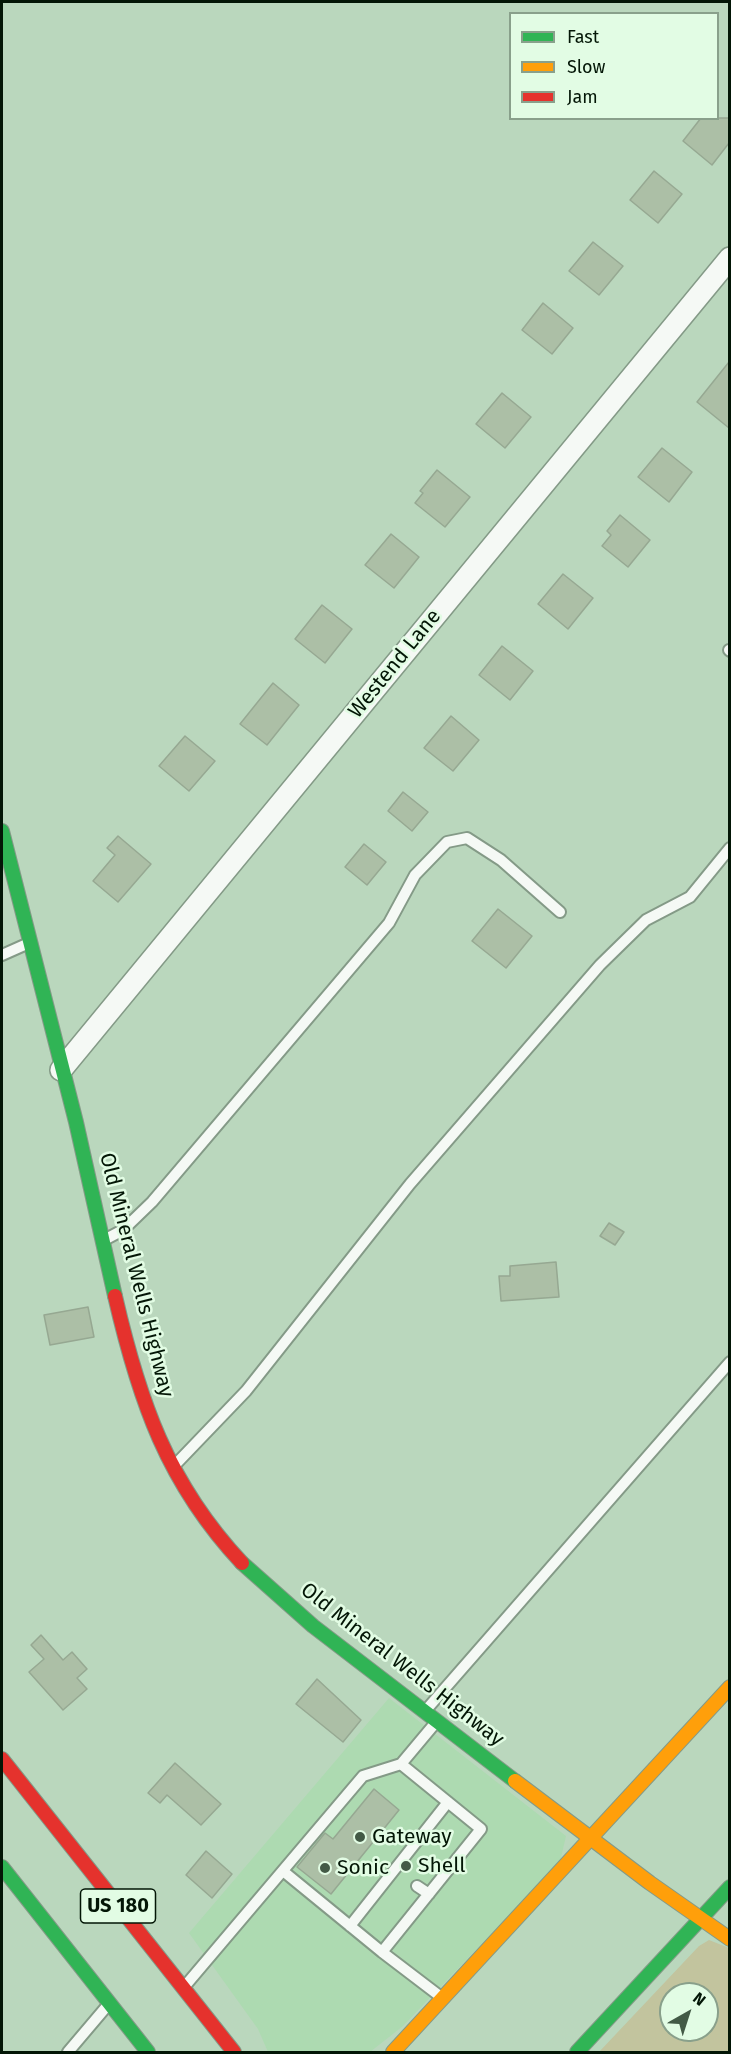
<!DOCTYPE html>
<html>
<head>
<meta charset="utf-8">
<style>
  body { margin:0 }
  #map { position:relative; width:731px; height:2054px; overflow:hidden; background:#bad7bd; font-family:"Fira Sans",sans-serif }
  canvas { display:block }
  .frame { position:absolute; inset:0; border:3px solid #031606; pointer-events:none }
  .legend { position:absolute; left:509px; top:12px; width:210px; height:108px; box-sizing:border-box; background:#e2fce4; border:2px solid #89a08b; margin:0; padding:8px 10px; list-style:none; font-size:18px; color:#031606 }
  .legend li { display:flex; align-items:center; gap:12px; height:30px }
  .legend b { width:30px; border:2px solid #89a08b }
  .north { position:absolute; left:659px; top:1982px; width:60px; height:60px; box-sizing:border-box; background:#e2fce4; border:2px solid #89a08b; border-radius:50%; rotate:39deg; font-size:16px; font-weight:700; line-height:24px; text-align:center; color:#031606 }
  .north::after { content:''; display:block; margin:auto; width:21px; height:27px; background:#435a46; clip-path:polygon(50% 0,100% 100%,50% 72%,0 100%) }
</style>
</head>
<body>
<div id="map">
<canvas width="731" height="2054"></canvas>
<div class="frame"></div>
<ul class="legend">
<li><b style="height:8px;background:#30b455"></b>Fast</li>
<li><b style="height:8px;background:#ff9f0a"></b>Slow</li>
<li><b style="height:8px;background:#e5322d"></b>Jam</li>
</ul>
<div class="north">N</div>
</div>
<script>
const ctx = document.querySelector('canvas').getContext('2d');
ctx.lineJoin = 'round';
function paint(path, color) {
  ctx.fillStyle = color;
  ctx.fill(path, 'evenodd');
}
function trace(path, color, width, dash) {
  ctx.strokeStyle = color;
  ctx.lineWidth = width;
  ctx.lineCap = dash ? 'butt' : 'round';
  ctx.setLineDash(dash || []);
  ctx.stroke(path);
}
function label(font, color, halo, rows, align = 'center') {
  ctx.font = font + ' "Fira Sans",sans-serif';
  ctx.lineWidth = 5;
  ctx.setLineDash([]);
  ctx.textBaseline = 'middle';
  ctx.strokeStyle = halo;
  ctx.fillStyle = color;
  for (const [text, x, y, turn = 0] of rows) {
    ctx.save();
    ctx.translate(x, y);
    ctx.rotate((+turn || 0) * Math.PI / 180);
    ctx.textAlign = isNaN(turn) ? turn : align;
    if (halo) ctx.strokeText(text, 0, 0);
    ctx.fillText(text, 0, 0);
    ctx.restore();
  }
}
paint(new Path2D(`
  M389,1698L566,1836L560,1862L403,2026L370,2052H268L258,2029L189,1933Z`), '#addab1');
paint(new Path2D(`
  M709,1940L729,1948V2052H599L699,1946ZM671,1994H707V2030H671Z`), '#c2c49e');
const building = new Path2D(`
  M701,118H729V143L712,165L683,141Z
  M654,171L682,194L658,223L630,200Z
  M593,242L623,266L599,295L569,271Z
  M543,303L573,328L552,354L522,330Z
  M729,362V428L697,402Z
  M502,393L531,417L505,448L476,424Z
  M662,448L692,472L669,502L638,477Z
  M437,470L470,497L445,527L415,503L423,493L420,491Z
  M620,515L650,540L628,567L602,546L611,535L607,531Z
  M391,534L419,557L394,588L365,565Z
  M563,574L593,598L568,629L538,604Z
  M322,605L352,629L325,663L295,639Z
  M502,646L533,671L510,700L479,675Z
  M273,683L299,705L267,745L240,724Z
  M451,716L479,740L453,771L424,748Z
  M185,736L215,761L189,791L159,766Z
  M403,792L428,812L412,831L388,811Z
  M118,836L151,864L118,902L93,881L115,855L107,848Z
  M364,844L386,862L367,885L345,867Z
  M498,909L532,936L506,968L472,941Z
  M609,1223L624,1232L615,1245L600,1236Z
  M556,1262L559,1297L501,1301L499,1276H510V1266Z
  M88,1307L94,1337L50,1345L44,1315Z
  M41,1635L63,1660L72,1652L87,1669L77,1678L87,1689L63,1710L29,1672L44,1659L31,1645Z
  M317,1679L361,1720L343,1742L296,1704Z
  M175,1763L221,1804L201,1825L167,1795L160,1803L148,1793Z
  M374,1789L399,1810L331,1894L297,1867L325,1833L333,1839Z
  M206,1851L232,1874L212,1898L186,1875Z`);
paint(building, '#acbfa6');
trace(building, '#96a892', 1.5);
const lane = new Path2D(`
  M729,650L730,651
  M2,955L29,943
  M104,1240L123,1230L152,1202L389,923L415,875L447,842L467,838L501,860L560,912
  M174,1466L246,1391L410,1184L600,965L646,920L690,897L730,848
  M426,1710L730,1362
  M283,1871L382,1952L481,1829L401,1764
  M417,1886L429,1894
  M350,1926L448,1802
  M382,1952L441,1997
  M185,1986L363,1776L401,1764L437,1721
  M68,2052L107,2006`);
const street = new Path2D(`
  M61,1070L730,258`);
const fast = new Path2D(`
  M2,831L76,1122L115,1296
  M242,1563L313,1626L515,1781
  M2,1867L148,2052
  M577,2052L730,1887`);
const slow = new Path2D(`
  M515,1781L650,1883L730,1939
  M393,2052L730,1687`);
const jam = new Path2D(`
  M115,1296C139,1400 167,1483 242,1563
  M2,1759L234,2052`);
trace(lane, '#849a87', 14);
trace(street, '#849a87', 24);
trace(fast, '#849a87', 16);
trace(slow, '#849a87', 16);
trace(jam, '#849a87', 16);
trace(lane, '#f5f9f5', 10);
trace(street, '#f5f9f5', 21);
trace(fast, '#30b455', 14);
trace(slow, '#ff9f0a', 14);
trace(jam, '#e5322d', 14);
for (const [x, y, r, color] of [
  [360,1837,6,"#435a46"],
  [406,1866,6,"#435a46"],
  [325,1868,6,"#435a46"]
]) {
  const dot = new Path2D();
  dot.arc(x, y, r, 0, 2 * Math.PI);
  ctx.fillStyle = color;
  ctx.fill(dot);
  trace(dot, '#e2fce4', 2);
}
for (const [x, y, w] of [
  [118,1906,75]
]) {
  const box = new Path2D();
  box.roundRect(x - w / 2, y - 17, w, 34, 4.5);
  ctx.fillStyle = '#e2fce4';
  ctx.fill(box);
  trace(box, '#031606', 1.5);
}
label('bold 20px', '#031606', null, [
  ["US 180",118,1906]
]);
label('21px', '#031606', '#e2fce4', [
  ["Westend Lane",395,664,-51],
  ["Old Mineral Wells Highway",136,1275,76],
  ["Old Mineral Wells Highway",402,1665,38]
]);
label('21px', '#031606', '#e2fce4', [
  ["Gateway",372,1837],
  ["Shell",418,1866],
  ["Sonic",337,1868]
], 'left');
</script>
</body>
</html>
